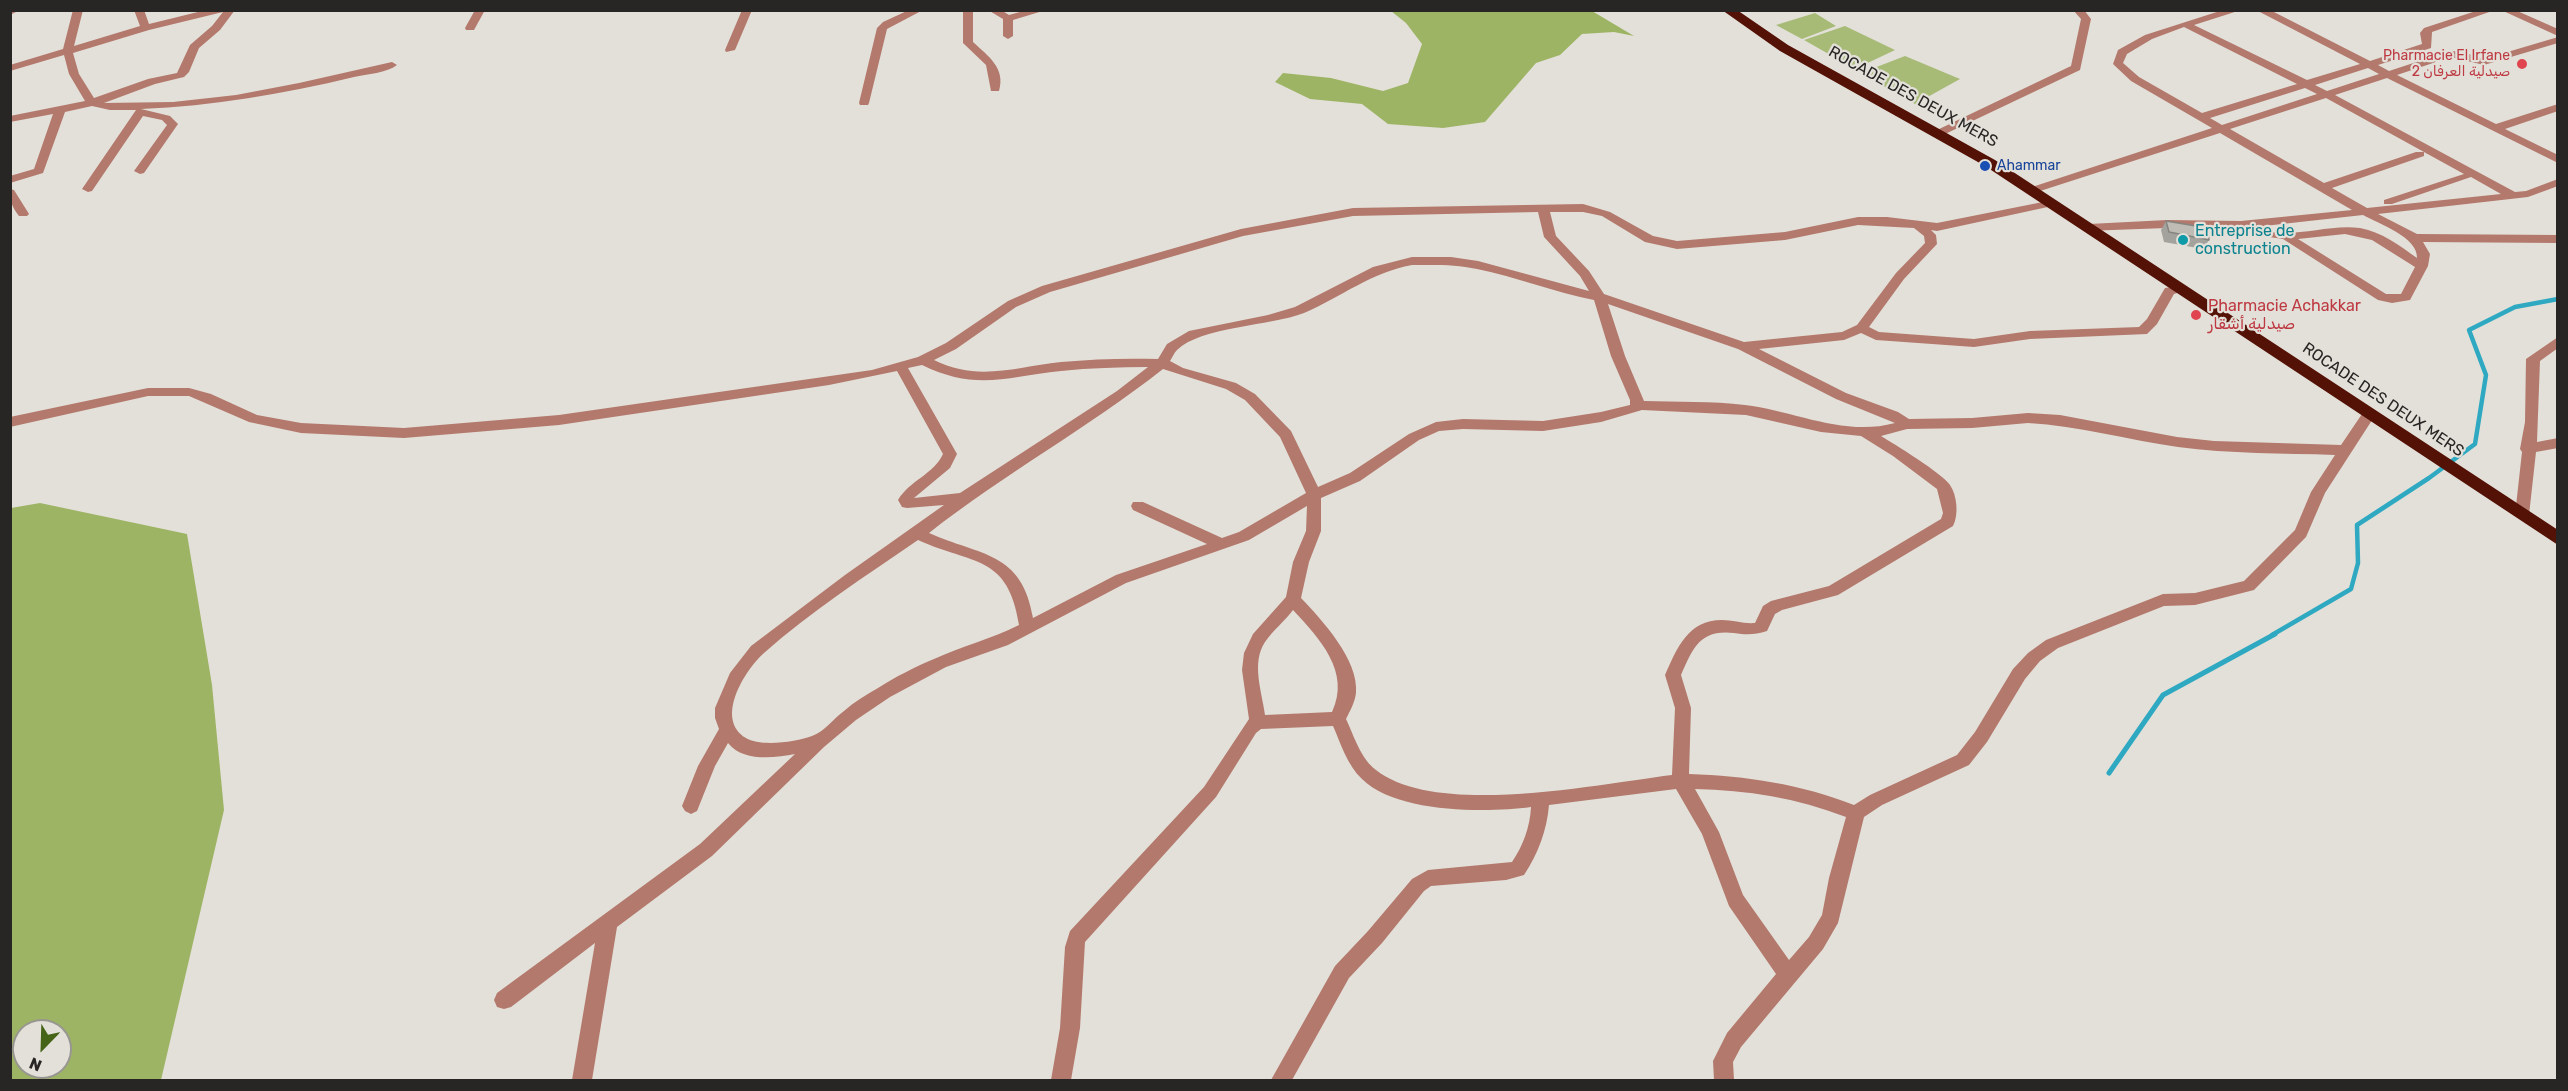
<!DOCTYPE html>
<html>
<head>
<meta charset="utf-8">
<style>
  body { margin:0 }
  #map { position:relative; width:2568px; height:1091px; overflow:hidden; background:#e3e0d9; font-family:Rubik,sans-serif }
  canvas { display:block }
  .frame { position:absolute; inset:0; border:12px solid #272624; pointer-events:none }
  .north { position:absolute; left:12px; top:1019px; width:60px; height:60px; box-sizing:border-box; background:#e3e0d9; border:2px solid #989691; border-radius:50%; rotate:203deg; font-size:16px; font-weight:700; line-height:24px; text-align:center; color:#272624 }
  .north::after { content:''; display:block; margin:auto; width:21px; height:27px; background:#456418; clip-path:polygon(50% 0,100% 100%,50% 72%,0 100%) }
</style>
</head>
<body>
<div id="map">
<canvas width="2568" height="1091"></canvas>
<div class="frame"></div>
<div class="north">N</div>
</div>
<script>
const ctx = document.querySelector('canvas').getContext('2d');
ctx.lineJoin = 'round';
function paint(path, color) {
  ctx.fillStyle = color;
  ctx.fill(path, 'evenodd');
}
function trace(path, color, width, dash) {
  ctx.strokeStyle = color;
  ctx.lineWidth = width;
  ctx.lineCap = dash ? 'butt' : 'round';
  ctx.setLineDash(dash || []);
  ctx.stroke(path);
}
function label(font, color, halo, rows, align = 'center') {
  ctx.font = font + ' Rubik,"Noto Sans Arabic",sans-serif';
  ctx.lineWidth = 4.5;
  ctx.setLineDash([]);
  ctx.textBaseline = 'middle';
  ctx.strokeStyle = halo;
  ctx.fillStyle = color;
  for (const [text, x, y, turn = 0] of rows) {
    ctx.save();
    ctx.translate(x, y);
    ctx.rotate((+turn || 0) * Math.PI / 180);
    ctx.textAlign = isNaN(turn) ? turn : align;
    if (halo) ctx.strokeText(text, 0, 0);
    ctx.fillText(text, 0, 0);
    ctx.restore();
  }
}
paint(new Path2D(`
  M1815,13L1836,26L1802,39L1776,25Z
  M1845,26L1895,50L1855,69L1804,40Z
  M1905,56L1960,79L1915,104L1861,73Z`), '#a7bb77');
paint(new Path2D(`
  M1391,11H1592L1634,36L1614,32L1582,34L1560,55L1536,63L1485,122L1443,128L1388,124L1362,104L1310,99L1275,82L1283,73L1331,78L1383,91L1408,83L1422,44L1406,23Z
  M40,503L187,534L212,685L224,810L161,1080H11V508ZM24,1031H60V1067H24Z`), '#9eb465');
trace(new Path2D(`
  M2272,635L2351,589L2358,563L2357,525L2429,478L2475,444L2486,375L2469,330L2515,307L2558,299`), '#2ea9c1', 4.5);
trace(new Path2D(`
  M2109,773L2163,695L2275,634`), '#2ea9c1', 5);
paint(new Path2D(`
  M10,10H20L10,15Z
  M73,10H83L74,46L140,26L134,10H144L149,24L206,10H235L220,30L199,48L189,72L184,77L155,84L104,103L173,102L236,95L299,83L392,62L397,65C387,73 367,74 354,77C283,94 213,106 141,109L170,116L178,124L144,173L140,174L134,171L167,125L162,120L143,116L92,191L88,192L82,189L136,110H110L92,106L65,112L43,173L10,183V176L34,169L53,114L10,122V116L85,101L69,74L64,55L10,71V65L63,49ZM223,12L212,26L190,45L177,73L148,79L94,98L79,74L73,53L149,30Z
  M475,10H485L474,30H466L465,28Z
  M742,10H752L735,50L726,52L725,50Z
  M909,10H923L887,29L869,103L868,105H860L859,103L877,28L883,22Z
  M963,10H973V42C988,56 1006,68 999,91H991L986,65L963,43Z
  M988,10H1001L1009,15L1027,10H1046L1013,20V36L1008,39L1003,36V19Z
  M2073,10H2084L2091,19L2080,70L1943,135H1935V131L2071,66L2081,19Z
  M2223,10H2241L2194,25L2307,80L2360,64L2256,10H2270L2370,61L2422,44L2420,33L2424,28L2479,10H2495L2432,32L2431,48L2378,65L2389,71L2450,51L2463,52L2484,59L2558,37V43L2484,65L2451,57L2397,75L2496,124L2558,104V111L2505,129L2558,155V163L2387,78L2335,95L2515,192L2526,191L2558,179V186L2528,197L2378,214L2417,234L2558,235V243L2423,242L2430,254L2428,266L2410,300L2392,303L2378,300L2283,239L2255,235L2239,229L2167,228L2085,231L2083,228L2089,224L2167,220L2241,221L2352,210L2220,133L2037,192H2029V188L2212,128L2131,81L2113,64L2118,50L2145,35ZM2184,27L2297,84L2202,113L2139,77L2123,63L2127,54L2152,39ZM2368,68L2379,74L2327,91L2315,85ZM2305,88L2317,94L2222,125L2210,118ZM2326,98L2424,152H2416L2324,183L2230,129ZM2424,152L2464,174L2384,200V204H2392L2471,177L2501,194L2367,208L2332,188L2424,156ZM2363,215C2379,224 2418,237 2417,258C2400,246 2382,232 2360,228C2326,223 2287,242 2255,227ZM2345,234L2372,240L2415,267L2401,294H2386L2298,239Z
  M2501,10H2515L2558,29V36Z
  M10,189L14,190L29,214L27,216H19C12,207 10,201 10,189Z
  M2053,200L2059,203L2057,205L1937,231L1931,230L1936,235L1937,244L1904,279L1869,327L1879,332L1974,339L2030,331L2139,327L2147,319L2165,288L2184,285L2186,288L2184,291L2174,294L2157,324L2147,334L2030,339L1974,347L1876,340L1861,333L1844,340L1759,349L1846,393L1898,412L1909,419L1972,418L2028,413L2060,415L2177,437L2214,441L2341,445L2364,411L2369,409L2376,414L2325,493L2306,537L2254,590L2195,605L2164,606L2058,648L2040,661L2025,679L1987,742L1969,765L1882,805L1864,817L1838,923L1823,949L1741,1047L1733,1062L1734,1080H1714L1713,1061L1727,1033L1776,974L1729,906L1702,834L1676,789L1549,805C1547,830 1538,854 1524,875L1506,880L1431,886L1424,891L1382,943L1349,978L1292,1080H1271L1335,966L1368,931L1412,879L1428,870L1512,862C1523,846 1530,827 1531,807C1485,813 1396,813 1362,779C1347,765 1341,744 1333,726L1261,729L1256,733L1216,797L1085,942L1080,1028L1071,1080H1051L1060,1028L1065,947L1070,931L1204,787L1249,719L1242,670L1244,653L1253,634L1286,597L1293,562L1306,531L1307,506L1249,540L1126,583L1008,645L946,667L890,697L856,720L824,747L712,856L617,927L592,1080H572L595,943L511,1007L504,1009L497,1007L494,1000L497,993L700,844L795,754C774,758 743,762 728,743L715,766L697,811L691,814L685,811L682,806L698,766L719,729L715,718V708L730,673L751,646L845,575L944,505L907,508L902,507L898,500C909,481 934,474 943,454L897,371L829,385L559,425L404,438L301,433L249,422L189,396H148L10,427V417L148,388H189L211,394L257,415L301,423L404,428L559,415L872,370L918,357L946,343L1008,301L1042,286L1241,229L1353,208L1583,204L1610,212L1653,236L1677,241L1785,232L1858,217H1887L1937,223ZM1538,212L1544,237L1580,276L1589,291L1478,261L1451,257H1412L1373,267L1295,307L1268,315L1189,331L1167,344L1158,359C1126,358 1093,359 1061,362C1015,367 978,382 934,360L956,349L1016,307L1050,292L1243,236L1353,216ZM1550,212H1583L1602,216L1645,242L1677,249L1785,240L1858,225L1914,228L1924,236L1925,243L1896,273L1857,325L1842,332L1744,342L1604,294L1589,271L1556,236ZM1412,265C1434,265 1455,264 1477,269C1516,277 1554,292 1594,300L1611,356L1630,400V405L1601,412L1543,421L1463,419L1436,422L1409,434L1350,473L1318,487L1291,431L1255,394L1236,383L1183,368L1170,361C1172,358 1174,353 1177,350C1200,327 1270,326 1304,313C1341,297 1372,272 1412,265ZM1608,304L1738,349L1836,399L1895,423C1844,437 1795,411 1745,405C1712,401 1677,402 1644,401L1625,356ZM922,365C975,391 1006,377 1061,371C1090,368 1119,367 1148,367L1117,391L960,493L914,498L950,468L957,454L908,368ZM1163,369L1226,389L1245,400L1280,437L1306,493L1239,532L1222,538L1143,502H1133L1131,506L1133,510L1207,544L1116,575L1033,618C1022,551 980,556 929,533C1004,474 1088,428 1163,369ZM1642,410L1746,415L1821,432L1861,436L1893,456L1937,489L1943,513L1941,519L1829,586L1771,601L1763,606L1755,623C1744,624 1733,620 1722,620C1688,620 1677,648 1665,675L1675,708L1672,775C1598,784 1437,818 1376,770C1361,759 1354,736 1346,719C1350,711 1355,702 1356,693C1359,660 1322,620 1301,598L1309,562L1321,531V498L1360,481L1419,440L1439,431L1463,429L1543,431L1601,422ZM2028,423C2079,426 2128,440 2178,447C2230,454 2283,453 2335,455L2311,492L2295,530L2244,581L2195,593L2163,594L2046,640L2028,653L2013,669L1975,732L1957,755L1870,795L1854,805C1800,784 1747,776 1689,774L1691,708L1681,675C1693,648 1700,629 1734,633C1746,635 1755,635 1767,631L1775,614L1782,610L1838,595L1953,526C1959,515 1957,495 1950,485C1942,473 1894,444 1881,436L1907,429L1972,428ZM918,540C973,565 1008,554 1019,625C991,639 962,646 934,659C915,667 895,677 878,688C866,695 854,702 844,711C834,718 824,732 812,736C797,742 760,747 746,738C714,719 745,670 764,653C810,612 867,575 918,540ZM1293,610C1320,639 1351,672 1332,712L1265,715C1262,692 1251,663 1265,642C1273,630 1285,621 1293,610ZM1695,789C1747,790 1797,798 1846,817L1829,878L1822,915L1809,937L1789,960L1743,895L1719,832Z
  M2558,337V348L2540,361L2537,442L2558,438V448L2536,452L2529,515L2522,520L2515,515L2522,452L2520,449L2525,422L2526,359Z`), '#b3796d');
paint(new Path2D(`
  M1722,10H1737L1788,45L1995,160L2558,530V545L1985,166L1780,51Z`), '#541105');
paint(new Path2D(`
  M2166,221L2209,240L2203,249L2164,242L2161,230Z`), '#a4a29d');
const building = new Path2D(`
  M2166,221L2208,228L2209,240L2169,232Z`);
paint(building, '#bfbcb6');
trace(building, '#86847f', 1.5);
for (const [x, y, r, color] of [
  [2522,64,6,"#e0444e"],
  [1985,166,6,"#1a4fb4"],
  [2183,240,6,"#0f9aa8"],
  [2196,315,6,"#e0444e"]
]) {
  const dot = new Path2D();
  dot.arc(x, y, r, 0, 2 * Math.PI);
  ctx.fillStyle = color;
  ctx.fill(dot);
  trace(dot, '#e3e0d9', 2);
}
label('14px', '#be3a42', '#e3e0d9', [
  ["Pharmacie El Irfane",2510,56],
  ["صيدلية العرفان 2",2510,72]
], 'right');
label('14px', '#164399', '#e3e0d9', [
  ["Ahammar",1997,166]
], 'left');
label('16px', '#272624', '#e3e0d9', [
  ["ROCADE DES DEUX MERS",1913,97,29],
  ["ROCADE DES DEUX MERS",2383,400,34]
]);
label('16px', '#0d838f', '#e3e0d9', [
  ["Entreprise de",2195,231],
  ["construction",2195,249]
], 'left');
label('16px', '#be3a42', '#e3e0d9', [
  ["Pharmacie Achakkar",2208,306],
  ["صيدلية أشقار",2208,324]
], 'left');
</script>
</body>
</html>
